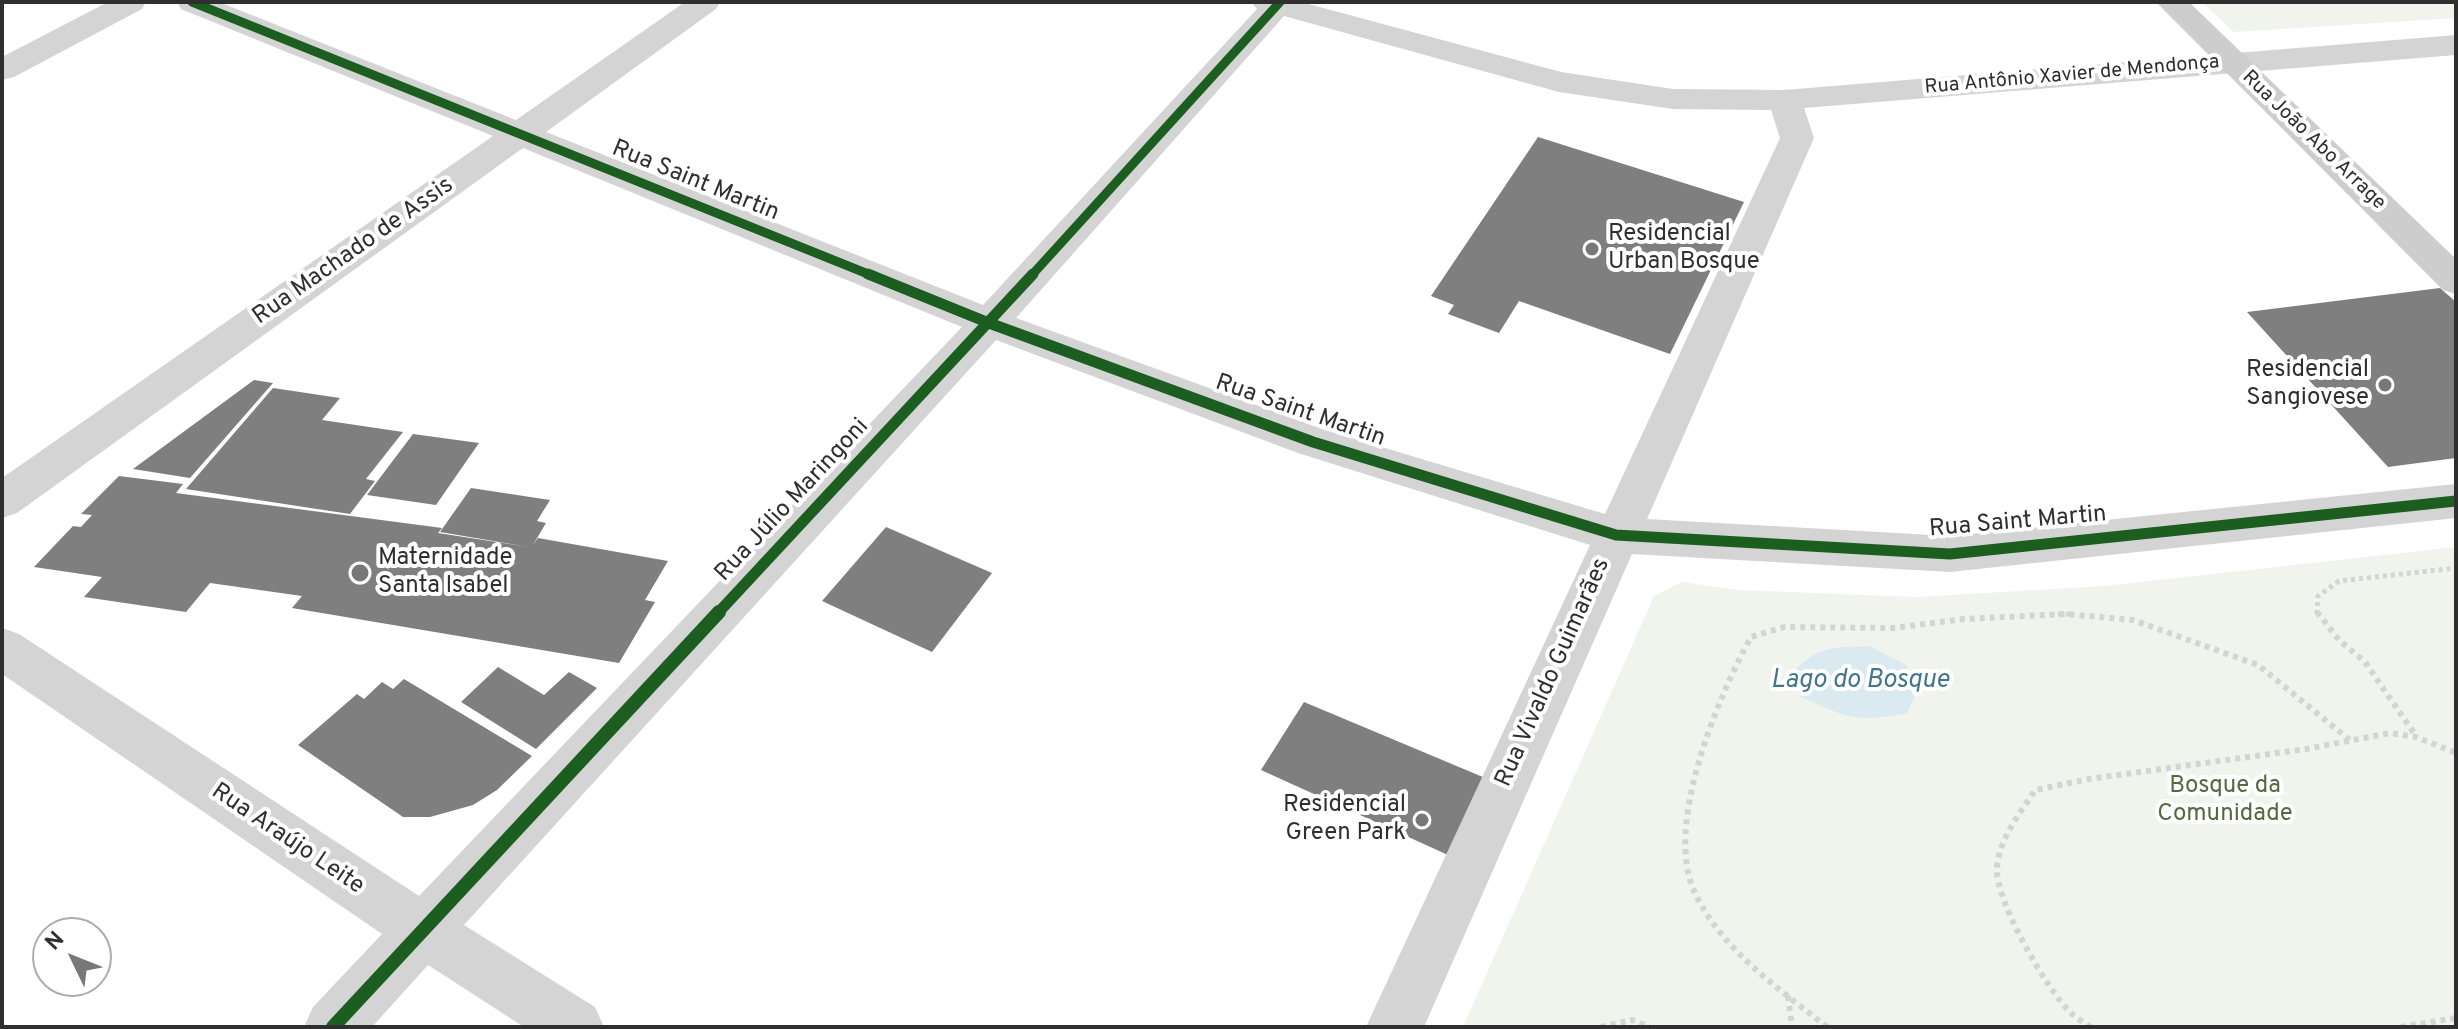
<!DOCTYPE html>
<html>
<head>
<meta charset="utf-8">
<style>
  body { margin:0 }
  #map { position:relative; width:2458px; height:1029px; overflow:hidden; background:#fff; font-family:Overpass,sans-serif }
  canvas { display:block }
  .frame { position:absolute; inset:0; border:4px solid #2f2f2f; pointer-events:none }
  .north { position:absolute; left:32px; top:917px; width:80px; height:80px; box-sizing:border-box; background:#fff; border:2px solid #acacac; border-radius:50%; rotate:313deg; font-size:22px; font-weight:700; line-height:32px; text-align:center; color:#2f2f2f }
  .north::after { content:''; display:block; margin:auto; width:28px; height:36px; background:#787878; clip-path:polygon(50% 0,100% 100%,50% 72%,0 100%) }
</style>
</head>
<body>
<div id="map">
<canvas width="2458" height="1029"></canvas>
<div class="frame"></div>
<div class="north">N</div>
</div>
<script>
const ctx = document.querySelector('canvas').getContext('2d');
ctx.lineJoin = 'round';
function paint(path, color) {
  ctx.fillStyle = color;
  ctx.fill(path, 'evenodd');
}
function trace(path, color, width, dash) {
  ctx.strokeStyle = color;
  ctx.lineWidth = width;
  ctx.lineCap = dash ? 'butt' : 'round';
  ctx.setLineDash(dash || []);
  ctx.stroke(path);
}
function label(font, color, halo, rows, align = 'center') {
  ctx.font = font + ' Overpass,sans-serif';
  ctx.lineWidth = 8;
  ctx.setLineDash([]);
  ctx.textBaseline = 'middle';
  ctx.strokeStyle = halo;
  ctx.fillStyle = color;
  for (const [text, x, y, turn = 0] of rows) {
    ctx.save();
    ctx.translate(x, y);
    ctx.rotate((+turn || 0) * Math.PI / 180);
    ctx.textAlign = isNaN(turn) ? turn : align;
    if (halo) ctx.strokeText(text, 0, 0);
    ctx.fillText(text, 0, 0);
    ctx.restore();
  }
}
paint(new Path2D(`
  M2202,2H2456V18L2234,32Z
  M2456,547V1027H1463L1654,596L1681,582L1738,590L1917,597L2104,586Z`), '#f1f4ed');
paint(new Path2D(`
  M1869,646L1906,665L1916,694L1907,713C1857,723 1847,718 1801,697L1790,674C1817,647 1832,647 1869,646Z`), '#dbeaf0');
paint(new Path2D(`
  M1538,137L1744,202L1670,354L1519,301L1499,333L1448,314L1454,305L1431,296Z
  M2440,288L2456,302V458L2388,467L2247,312Z
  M254,380L273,383L190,478L133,469Z
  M273,388L340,398L322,420L403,432L366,479L375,481L350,514L186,489Z
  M413,434L479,443L436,505L367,495Z
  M119,476L183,484L176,493L442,528L438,533L529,547L440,532L471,488L550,500L537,521L546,523L533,545L538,538L668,561L645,600L655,602L619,663L292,608L302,596L210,583L186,612L84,597L102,577L34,567L73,526L81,527L92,515L81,514Z
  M886,527L992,573L932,652L822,601Z
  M498,667L544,695L569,672L597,688L536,749L461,702Z
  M404,679L532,756L497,790L473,805L430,817H403L298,745L357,694L364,699L382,682L393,689Z
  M1304,702L1490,780L1459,860L1261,770Z`), '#7f7f7f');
trace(new Path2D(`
  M2058,614H2070
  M2317,614L2318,596L2339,581L2456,568`), '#d4d4d4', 5, [4, 4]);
trace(new Path2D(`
  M2317,612L2339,640L2365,662L2416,736
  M1788,996L1792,1027
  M1601,1027L1632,1020L1650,1027
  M1827,1027C1778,988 1723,951 1695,893C1663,826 1718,697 1751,637L1784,627L1894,628L1964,619L2066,614L2133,620L2258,665L2351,741
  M2091,1027C2084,1023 2077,1018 2071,1013C2047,990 1994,899 1997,867C1999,839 2021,812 2035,790L2089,779L2306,749L2390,733L2416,737L2456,753
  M2401,1027L2456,1018`), '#d4d4d4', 6, [5, 5]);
paint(new Path2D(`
  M108,2H146L142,9L14,77L2,80V57Z
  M177,2H219L516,120L685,2H720L716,9L546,132L983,305L1257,9L1251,2H1301L1561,72L1673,89L1784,90L2456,35V55L1804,108L1814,138L1647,519L1950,536L2456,484V518L1950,572L1632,554L1424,1027H1366L1590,545L1298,453L996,340L464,925L595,1007L604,1027H524L428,965L372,1027H304L313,1007L382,934L2,674V628L19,634L419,896L962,327L523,148L17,513L2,518V478L493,136L181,9ZM1284,16L1559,92L1673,109L1771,110L1780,138L1605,514L1325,430L1016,318Z`), '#d4d4d4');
paint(new Path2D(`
  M2156,2H2189L2456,259V294L2443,290Z`), '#cdcdcd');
trace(new Path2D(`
  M192,2L873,276
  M1031,276L1280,2`), '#1b5e20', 9);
trace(new Path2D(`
  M868,274L989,323L1313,442L1616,535L1950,554L2456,501
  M717,614L1033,274`), '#1b5e20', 11);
trace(new Path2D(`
  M333,1027L719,612`), '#1b5e20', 14);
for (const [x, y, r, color] of [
  [1592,249,8,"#787878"],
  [2385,385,8,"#787878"],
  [360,573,10,"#787878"],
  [1422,820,8,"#787878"]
]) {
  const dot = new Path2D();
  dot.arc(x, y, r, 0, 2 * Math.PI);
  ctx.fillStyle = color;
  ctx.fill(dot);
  trace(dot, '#fff', 3);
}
label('20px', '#2f2f2f', '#fff', [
  ["Rua Antônio Xavier de Mendonça",2072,76,-5],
  ["Rua João Abo Arrage",2313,141,44]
]);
label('24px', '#2f2f2f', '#fff', [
  ["Rua Saint Martin",695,182,22],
  ["Rua Machado de Assis",354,252,-35],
  ["Rua Saint Martin",1300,412,19],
  ["Rua Júlio Maringoni",793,501,-47],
  ["Rua Saint Martin",2018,523,-5],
  ["Rua Vivaldo Guimarães",1554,673,-66],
  ["Rua Araújo Leite",287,840,34]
]);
label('24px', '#2f2f2f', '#fff', [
  ["Residencial",1608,235],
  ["Urban Bosque",1608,263],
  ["Residencial",2369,371,"right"],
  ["Sangiovese",2369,399,"right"],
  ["Maternidade",378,559],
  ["Santa Isabel",378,587],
  ["Residencial",1406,806,"right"],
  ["Green Park",1406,834,"right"]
], 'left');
label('24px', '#566840', '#fff', [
  ["Bosque da",2225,787],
  ["Comunidade",2225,815]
]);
label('italic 26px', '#42758c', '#fff', [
  ["Lago do Bosque",1860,682]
]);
</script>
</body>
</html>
